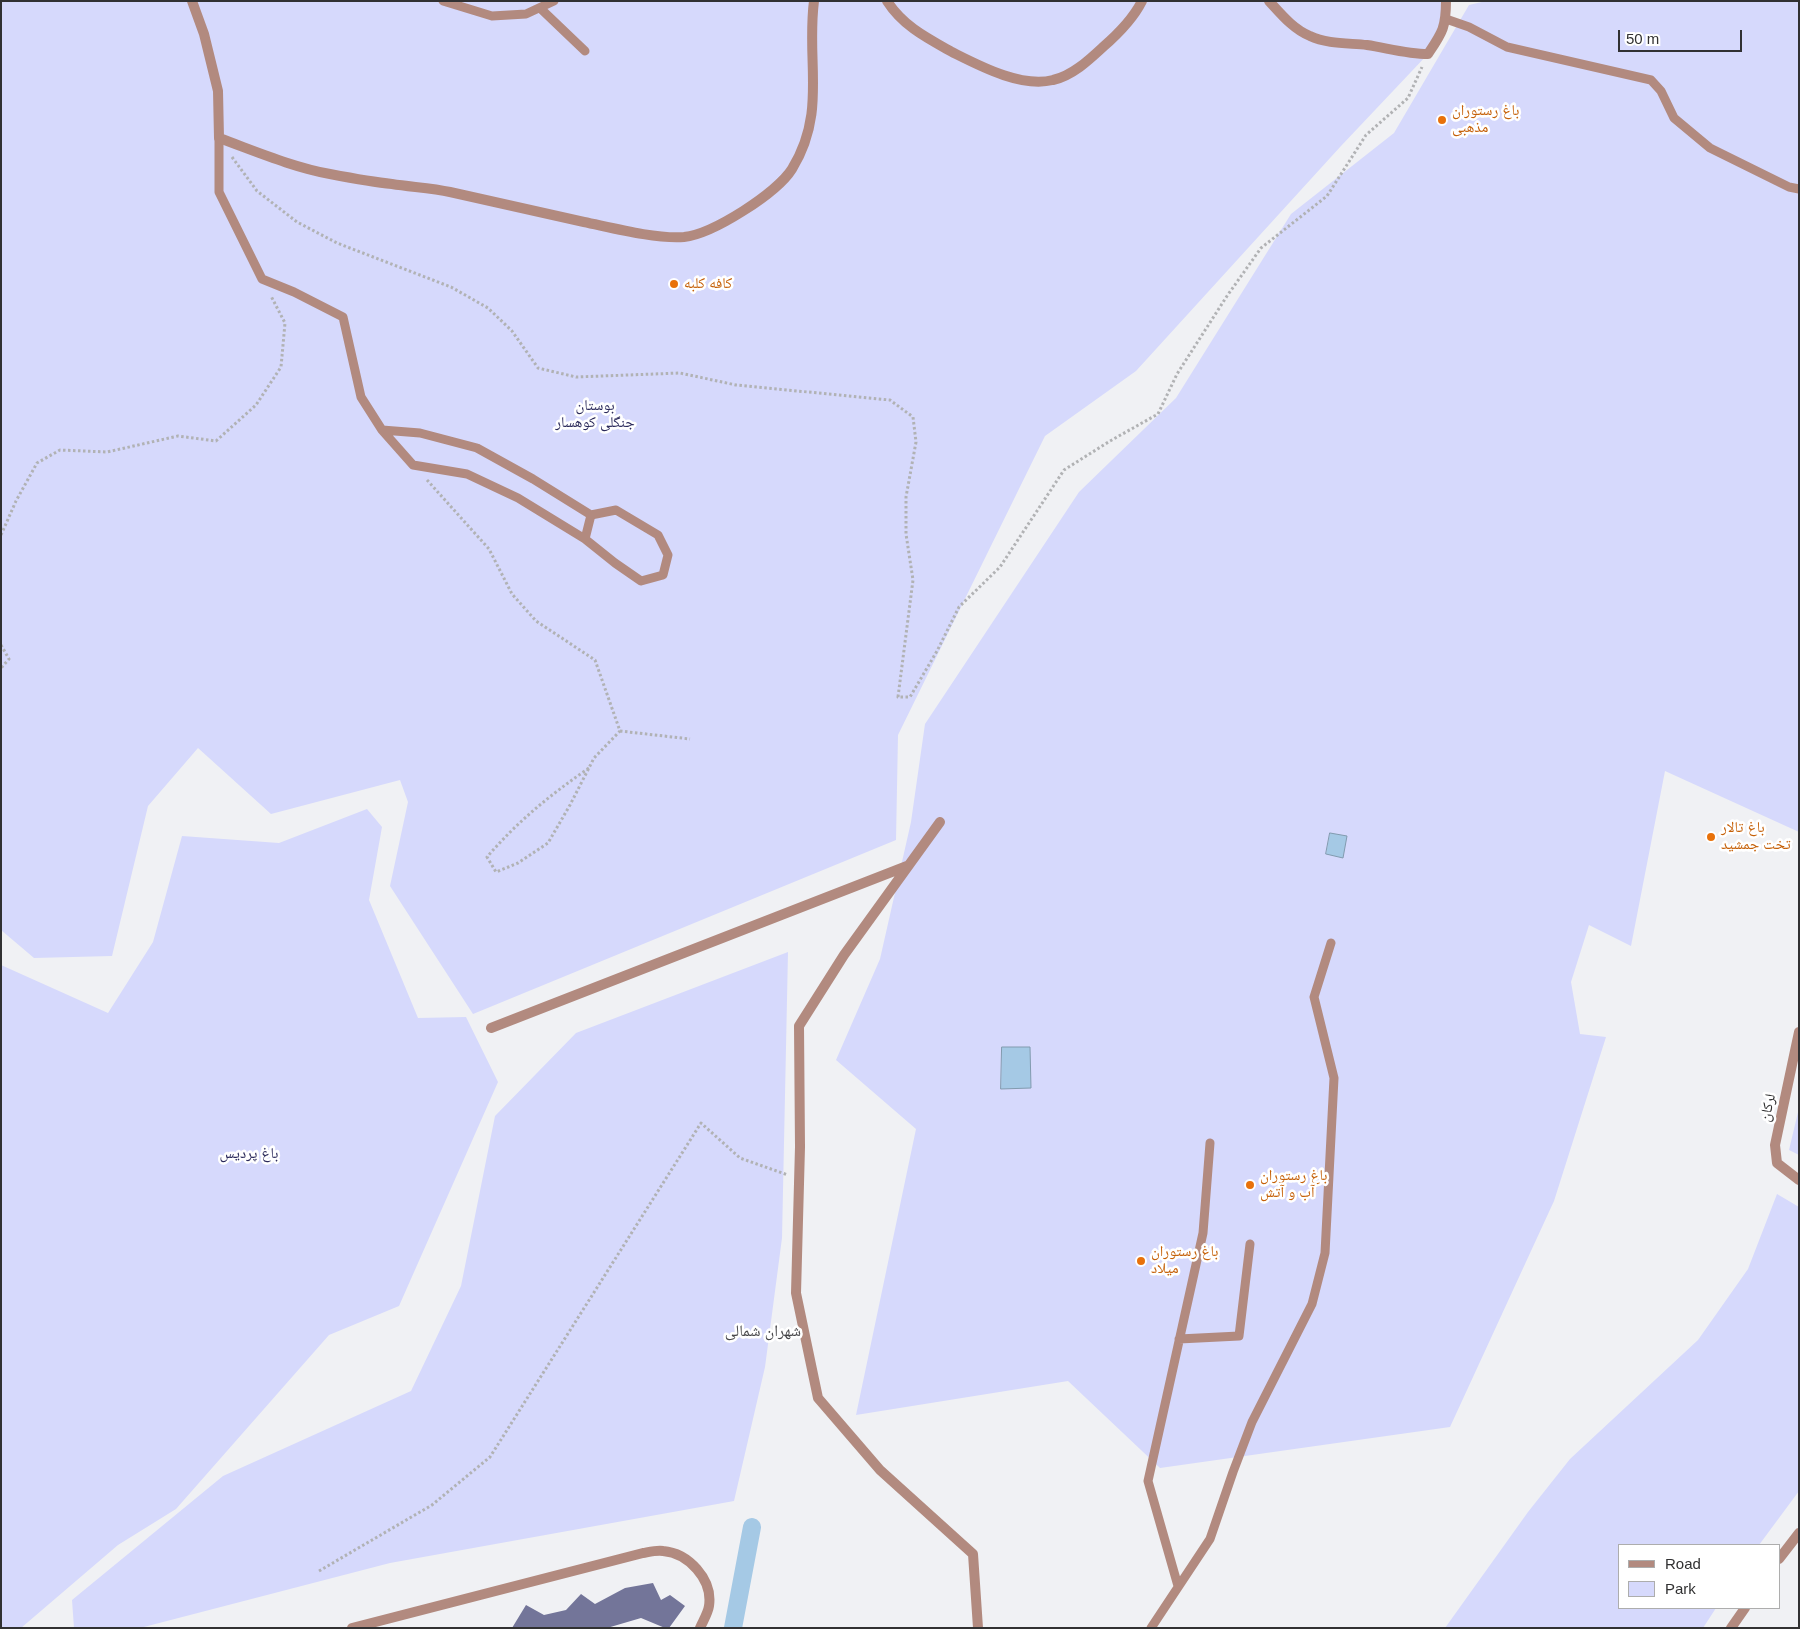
<!DOCTYPE html>
<html>
<head>
<meta charset="utf-8">
<style>
  body { margin:0 }
  #map { position:relative; width:1800px; height:1629px; overflow:hidden; background:#f0f1f4; font-family:Helvetica,sans-serif }
  canvas { display:block }
  .frame { position:absolute; inset:0; border:2px solid #313132; pointer-events:none }
  .legend { position:absolute; left:1618px; top:1544px; width:162px; height:65px; box-sizing:border-box; background:#fff; border:1px solid #adadad; margin:0; padding:6px 9px; list-style:none; font-size:15px; color:#313132 }
  .legend li { display:flex; align-items:center; gap:10px; height:25px }
  .legend b { width:25px; border:1px solid #adadad }
  .scale { position:absolute; left:1618px; top:30px; width:124px; height:22px; box-sizing:border-box; border:2px solid #313132; border-top:0; padding-left:6px; font-size:15px; line-height:18px; white-space:nowrap; color:#313132; -webkit-text-stroke:4px #fff; paint-order:stroke }
</style>
</head>
<body>
<div id="map">
<canvas width="1800" height="1629"></canvas>
<div class="frame"></div>
<ul class="legend">
<li><b style="height:6px;background:#b28a7f"></b>Road</li>
<li><b style="height:14px;background:#d6d9fc"></b>Park</li>
</ul>
<div class="scale">50 m</div>
</div>
<script>
const ctx = document.querySelector('canvas').getContext('2d');
ctx.lineJoin = 'round';
function paint(path, color) {
  ctx.fillStyle = color;
  ctx.fill(path, 'evenodd');
}
function trace(path, color, width, dash) {
  ctx.strokeStyle = color;
  ctx.lineWidth = width;
  ctx.lineCap = dash ? 'butt' : 'round';
  ctx.setLineDash(dash || []);
  ctx.stroke(path);
}
function label(font, color, halo, rows, align = 'center') {
  ctx.font = font + ' Helvetica,"Noto Naskh Arabic",sans-serif';
  ctx.lineWidth = 5;
  ctx.setLineDash([]);
  ctx.textBaseline = 'middle';
  ctx.strokeStyle = halo;
  ctx.fillStyle = color;
  for (const [text, x, y, turn = 0] of rows) {
    ctx.save();
    ctx.translate(x, y);
    ctx.rotate((+turn || 0) * Math.PI / 180);
    ctx.textAlign = isNaN(turn) ? turn : align;
    if (halo) ctx.strokeText(text, 0, 0);
    ctx.fillText(text, 0, 0);
    ctx.restore();
  }
}
paint(new Path2D(`
  M1,1H1447L1446,19L1428,54L1341,146L1136,371L1045,436L898,735L896,840L473,1014L390,886L408,802L400,780L271,814L198,748L148,806L112,956L34,958L1,930Z
  M1486,1H1799V832L1665,771L1631,946L1589,925L1571,982L1580,1034L1606,1037L1554,1201L1450,1427L1160,1468L1068,1381L856,1415L916,1129L836,1060L880,959L911,822L925,724L1079,492L1176,398L1291,214L1394,133L1469,5Z
  M367,809L382,827L369,900L418,1018L466,1017L498,1082L399,1306L329,1335L176,1509L118,1545L21,1628H1V965L108,1013L153,942L182,836L279,843Z
  M788,952L782,1238L765,1367L734,1501L390,1563L140,1628H74L72,1600L223,1476L411,1391L461,1286L495,1116L576,1033Z
  M1799,1108V1155L1789,1150Z
  M1777,1194L1799,1207V1491L1759,1545H1619V1608H1716L1703,1628H1445L1528,1512L1570,1459L1698,1340L1748,1269Z`), '#d6d9fc');
const water = new Path2D(`
  M1330,833L1347,836L1343,858L1326,854Z
  M1002,1047H1030L1031,1088L1001,1089Z`);
paint(water, '#a5c9e5');
trace(water, '#829baf', 1);
trace(new Path2D(`
  M733,1628L752,1527`), '#a5c9e5', 18);
paint(new Path2D(`
  M653,1583L661,1600L670,1595L685,1606L669,1628H665L641,1618L607,1628H512L526,1605L544,1615L566,1610L581,1594L595,1604L625,1588Z`), '#737599');
trace(new Path2D(`
  M232,157L257,191L297,222L337,243L451,287L488,308L512,331L538,368L576,377L680,373L736,385L890,400L913,417L916,442L906,497V534L913,580L898,697H910L937,651L959,607L1000,567L1064,470L1110,441L1158,414L1177,374L1227,296L1261,248L1327,196L1366,135L1408,98L1422,67
  M427,480L489,549L512,594L536,621L595,660L620,731L594,758L570,805L548,843L518,863L496,872L487,857C518,821 550,795 589,768
  M1,535L16,501L37,463L60,450L107,452L178,436L216,441L256,405L281,367L285,323L271,296
  M1,645L9,659L1,668
  M620,731L690,739
  M319,1571L432,1505L490,1457L701,1123L740,1158L788,1175`), '#b1b2b4', 3, [2.5, 2.5]);
trace(new Path2D(`
  M443,1L492,16L526,14L554,1
  M540,8L585,51
  M1446,19L1469,27L1507,47L1651,80L1661,91L1674,118L1710,148L1789,187L1799,189
  M219,138V192L262,279L294,292L343,317L361,397L382,430L413,465L467,474L518,498L585,539L615,563L641,581L663,575L668,555L658,535L616,510L591,515L533,479L477,448L420,433L382,430
  M585,539L591,515
  M1179,1339L1239,1336L1250,1244
  M1178,1586L1148,1481L1203,1233L1210,1143
  M1151,1628L1210,1539L1233,1472L1252,1422L1312,1304L1325,1253L1334,1078L1314,997L1331,943`), '#b28a7f', 9);
trace(new Path2D(`
  M192,1L204,34L218,91L219,138C255,151 292,167 330,174C351,178 372,182 392,184C411,187 432,188 450,192C495,202 539,212 584,222C613,228 655,239 684,237C713,234 777,193 792,169C827,112 806,62 814,1
  M887,1C903,26 927,38 952,52C980,66 1021,88 1053,80C1072,76 1089,60 1103,47C1118,34 1133,19 1142,1
  M1269,1C1281,14 1293,29 1310,36C1327,44 1348,43 1367,45C1387,48 1407,54 1428,54C1442,33 1446,28 1446,1
  M940,822L844,955L799,1026L800,1147L796,1293L818,1398L880,1470L973,1554L978,1628
  M491,1028L907,866
  M1799,1032L1775,1145L1777,1163L1799,1180
  M1779,1559L1799,1533
  M352,1628L643,1553C649,1552 657,1550 663,1551C688,1553 713,1579 709,1606C708,1613 703,1621 700,1628
  M1731,1628L1745,1608`), '#b28a7f', 10);
for (const [x, y, r, color] of [
  [1442,120,5,"#e8710a"],
  [674,284,5,"#e8710a"],
  [1711,837,5,"#e8710a"],
  [1250,1185,5,"#e8710a"],
  [1141,1261,5,"#e8710a"]
]) {
  const dot = new Path2D();
  dot.arc(x, y, r, 0, 2 * Math.PI);
  ctx.fillStyle = color;
  ctx.fill(dot);
  trace(dot, '#fff', 2);
}
label('15px', '#c56008', '#fff', [
  ["باغ رستوران",1452,111],
  ["مذهبی",1452,128],
  ["کافه کلبه",684,284],
  ["باغ تالار",1721,828],
  ["تخت جمشید",1721,845],
  ["باغ رستوران",1260,1176],
  ["آب و آتش",1260,1193],
  ["باغ رستوران",1151,1252],
  ["میلاد",1151,1269]
], 'left');
label('15px', '#2a295a', '#fff', [
  ["بوستان",595,406],
  ["جنگلی کوهسار",595,423],
  ["باغ پردیس",249,1154]
]);
label('15px', '#313132', '#fff', [
  ["لرکان",1768,1108,-77]
]);
label('16px', '#464649', '#fff', [
  ["شهران شمالی",763,1332]
]);
</script>
</body>
</html>
